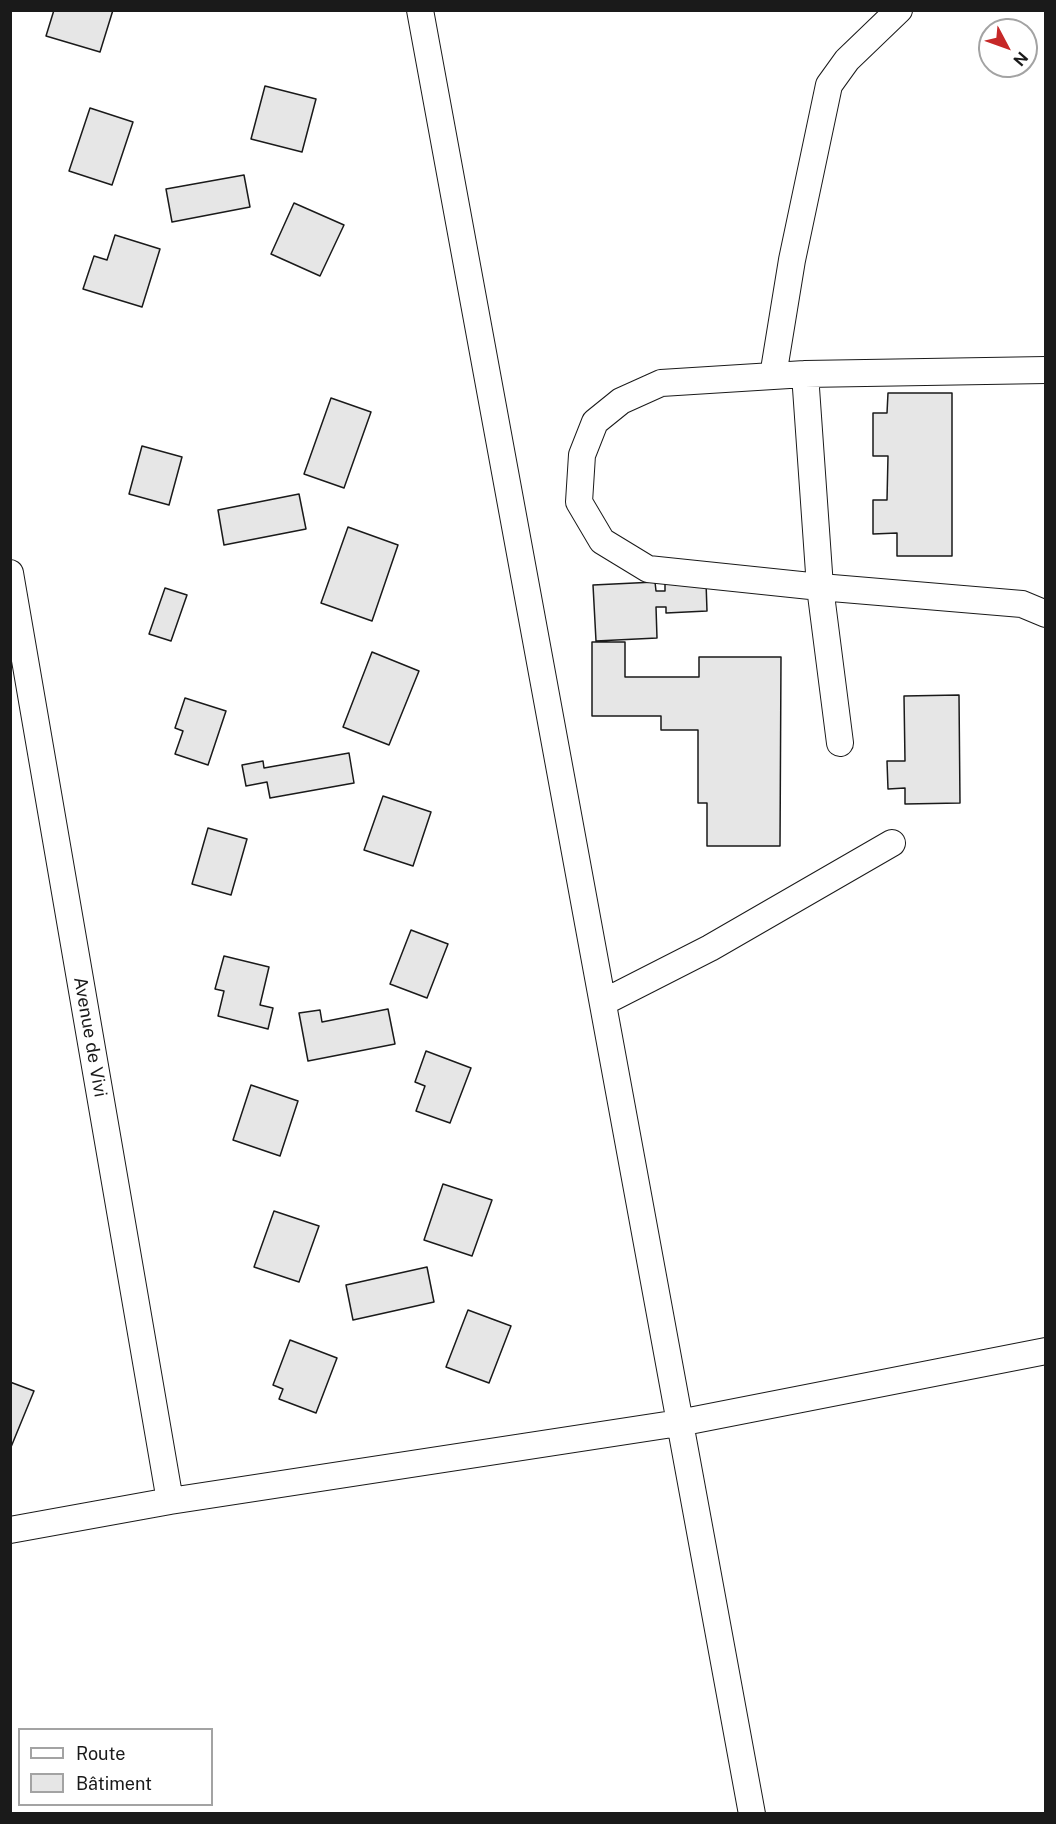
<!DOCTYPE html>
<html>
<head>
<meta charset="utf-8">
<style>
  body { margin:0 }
  #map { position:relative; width:1056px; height:1824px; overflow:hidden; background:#fff; font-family:"Public Sans",sans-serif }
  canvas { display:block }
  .frame { position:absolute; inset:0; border:12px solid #1a1a1a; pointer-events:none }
  .legend { position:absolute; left:18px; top:1728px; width:195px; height:78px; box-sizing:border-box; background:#fff; border:2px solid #a3a3a3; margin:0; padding:8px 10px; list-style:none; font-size:18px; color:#1a1a1a }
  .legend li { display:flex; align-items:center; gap:12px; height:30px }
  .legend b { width:30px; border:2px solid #a3a3a3 }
  .north { position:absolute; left:978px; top:18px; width:60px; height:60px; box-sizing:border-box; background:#fff; border:2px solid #a3a3a3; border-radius:50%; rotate:131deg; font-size:16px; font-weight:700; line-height:24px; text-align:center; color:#1a1a1a }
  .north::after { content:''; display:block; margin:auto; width:21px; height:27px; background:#c62828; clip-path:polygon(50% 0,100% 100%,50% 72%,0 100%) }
</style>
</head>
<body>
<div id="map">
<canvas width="1056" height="1824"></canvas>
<div class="frame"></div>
<ul class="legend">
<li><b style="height:8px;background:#fff"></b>Route</li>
<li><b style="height:16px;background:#e6e6e6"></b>Bâtiment</li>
</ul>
<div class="north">N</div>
</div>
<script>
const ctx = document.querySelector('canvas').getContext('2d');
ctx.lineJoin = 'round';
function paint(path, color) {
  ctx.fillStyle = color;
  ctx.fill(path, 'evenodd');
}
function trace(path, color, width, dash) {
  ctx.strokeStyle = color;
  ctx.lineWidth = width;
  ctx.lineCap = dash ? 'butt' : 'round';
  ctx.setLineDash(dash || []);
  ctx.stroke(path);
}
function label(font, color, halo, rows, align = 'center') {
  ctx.font = font + ' "Public Sans",sans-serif';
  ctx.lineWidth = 4.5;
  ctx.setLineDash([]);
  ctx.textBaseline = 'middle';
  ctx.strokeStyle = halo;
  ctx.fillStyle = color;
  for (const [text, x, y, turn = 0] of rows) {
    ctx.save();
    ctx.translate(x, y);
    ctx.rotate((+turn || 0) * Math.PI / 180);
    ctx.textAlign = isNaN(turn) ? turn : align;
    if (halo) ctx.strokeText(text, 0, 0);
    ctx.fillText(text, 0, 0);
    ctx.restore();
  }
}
const building = new Path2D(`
  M54,10H113L100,52L46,36Z
  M265,86L316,99L302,152L251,139Z
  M90,108L133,122L112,185L69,171Z
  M244,175L250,207L172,222L166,189Z
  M294,203L344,225L320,276L271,254Z
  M115,235L160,249L142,307L83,289L94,256L107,260Z
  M888,393H952V556H897V533L873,534V500H887L888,456H873V413H887Z
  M331,398L371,412L344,488L304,474Z
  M142,446L182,457L169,505L129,494Z
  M299,494L306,529L224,545L218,510Z
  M348,527L398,545L372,621L321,603Z
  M655,582L656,591H665V584L706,582L707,611L666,613V607H656L657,638L596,641L593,585Z
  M165,588L187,595L171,641L149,634Z
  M592,642H625V677H699V657H781L780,846H707V803H698V730H661V716H592Z
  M372,652L419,671L389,745L343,727Z
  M959,695L960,803L905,804V788L888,789L887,761H905L904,696Z
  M185,698L226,711L208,765L175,754L183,731L175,728Z
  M349,753L354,783L270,798L267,782L246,786L242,765L263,761L264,768Z
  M383,796L431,812L413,866L364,850Z
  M208,828L247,839L231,895L192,884Z
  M411,930L448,944L427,998L390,984Z
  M224,956L269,967L260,1005L273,1008L268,1029L218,1016L224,991L215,989Z
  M388,1009L395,1044L308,1061L299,1013L320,1010L322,1022Z
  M426,1051L471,1068L450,1123L416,1111L425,1086L415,1082Z
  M251,1085L298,1101L280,1156L233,1140Z
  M443,1184L492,1200L472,1256L424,1240Z
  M274,1211L319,1226L299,1282L254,1267Z
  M427,1267L434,1302L353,1320L346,1285Z
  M468,1310L511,1326L489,1383L446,1367Z
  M290,1340L337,1358L316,1413L279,1399L283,1389L273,1385Z
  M10,1382L34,1391L11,1447H10Z`);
paint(building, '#e6e6e6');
trace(building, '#1a1a1a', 1.5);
const street = new Path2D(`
  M420,10L752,1814
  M1046,370L805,374L661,383L621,401L595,422L582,455L579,502L602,541L648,569L820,587L1022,604L1046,614
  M805,374L820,587L840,743
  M773,376L792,260L829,85L847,60L899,10
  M10,573L170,1501
  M604,1002L710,948L892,843
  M10,1530L170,1501L679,1423L1046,1351`);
trace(street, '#1a1a1a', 28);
trace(street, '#fff', 26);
label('18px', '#1a1a1a', '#fff', [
  ["Avenue de Vivi",90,1037,80]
]);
</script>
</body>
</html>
